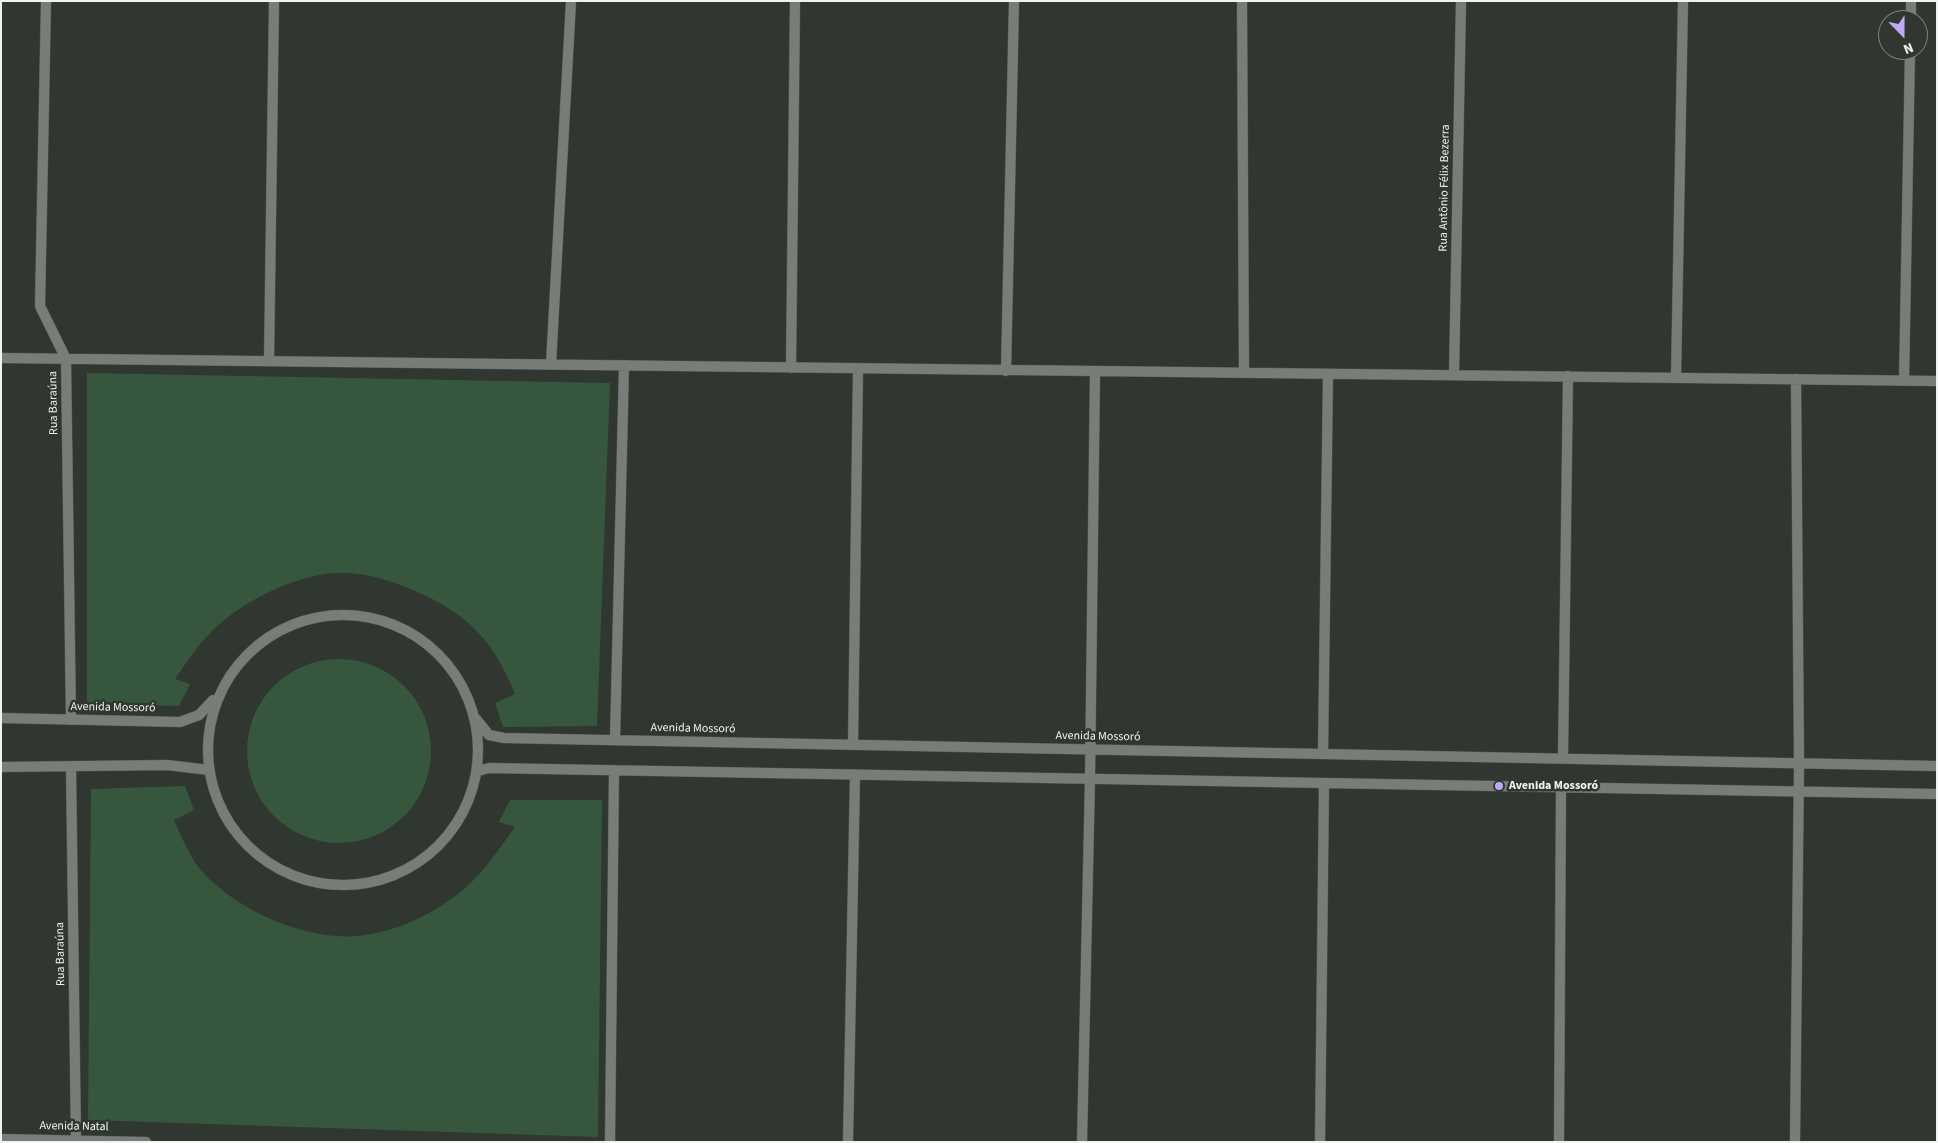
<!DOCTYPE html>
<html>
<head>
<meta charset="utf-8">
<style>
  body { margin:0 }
  #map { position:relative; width:1938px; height:1143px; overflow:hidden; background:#2f3730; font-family:"Source Sans 3",sans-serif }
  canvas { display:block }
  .frame { position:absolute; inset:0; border:2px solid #eff4f0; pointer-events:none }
  .north { position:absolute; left:1878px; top:10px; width:50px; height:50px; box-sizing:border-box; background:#2f3730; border:1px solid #7c837d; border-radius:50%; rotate:158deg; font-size:14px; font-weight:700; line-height:20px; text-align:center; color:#eff4f0 }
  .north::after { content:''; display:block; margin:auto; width:18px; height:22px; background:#c1a8f3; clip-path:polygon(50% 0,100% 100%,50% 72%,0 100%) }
</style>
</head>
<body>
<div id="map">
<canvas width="1938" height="1143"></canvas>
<div class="frame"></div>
<div class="north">N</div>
</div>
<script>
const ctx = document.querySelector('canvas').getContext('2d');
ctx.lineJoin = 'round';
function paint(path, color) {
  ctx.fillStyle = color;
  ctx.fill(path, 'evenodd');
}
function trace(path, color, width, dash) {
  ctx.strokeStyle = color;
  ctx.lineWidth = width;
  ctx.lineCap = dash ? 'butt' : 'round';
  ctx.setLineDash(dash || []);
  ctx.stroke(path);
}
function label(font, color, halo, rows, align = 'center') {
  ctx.font = font + ' "Source Sans 3",sans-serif';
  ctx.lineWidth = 5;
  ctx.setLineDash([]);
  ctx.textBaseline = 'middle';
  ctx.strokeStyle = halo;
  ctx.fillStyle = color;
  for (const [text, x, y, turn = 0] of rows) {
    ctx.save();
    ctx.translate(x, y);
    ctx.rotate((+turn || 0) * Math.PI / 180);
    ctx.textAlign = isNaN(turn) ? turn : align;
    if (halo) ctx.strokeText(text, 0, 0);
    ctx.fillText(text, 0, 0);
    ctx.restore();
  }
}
paint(new Path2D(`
  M87,373L610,383L597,726L503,727L495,703L515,694C495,644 471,617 422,594C396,582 364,571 334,573C293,576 241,602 212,631C198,645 187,662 175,679L190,684L179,706L87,704Z
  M247 751a92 92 0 1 1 184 0a92 92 0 1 1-184 0Z
  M185,786L194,810L174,820C180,834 187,850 196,864C228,907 304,941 357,936C395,933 436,913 464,889C485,871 499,849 515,827L499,822L510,800H602L598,1137L88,1120L91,789Z`), '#36573d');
const minor = new Path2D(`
  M46,1L40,306L66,359L71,720
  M1242,1L1244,373
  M1911,20V1
  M1,358L1937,381
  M269,361L274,1
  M551,364L571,1
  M791,368L795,1
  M1006,371L1014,1
  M1454,375L1461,1
  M1676,377L1683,1
  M1904,381L1910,50
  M208 750a135 135 0 1 1 270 0a135 135 0 1 1-270 0Z
  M1,718L180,722L199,715L213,700
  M476,719L489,735L504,738L1937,766
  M615,740L624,365
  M853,745L858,369
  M1323,754L1328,374
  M1563,758L1568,376
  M1,767L167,765L209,770
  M71,767L76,1140
  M478,771L489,768L1937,794
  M1,1139L146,1142
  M610,1142L614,770
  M848,1142L855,775
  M1082,1142L1090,779L1095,372
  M1320,1142L1324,783
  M1559,1142L1561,787
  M1795,1142L1799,763L1796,379`);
trace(minor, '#4e554f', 11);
trace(minor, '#797d79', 10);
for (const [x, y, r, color] of [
  [1499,786,5,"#c1a8f3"]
]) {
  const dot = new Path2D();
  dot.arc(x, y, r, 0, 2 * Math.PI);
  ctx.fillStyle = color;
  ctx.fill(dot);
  trace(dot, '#2f3730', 2);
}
label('12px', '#eff4f0', '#2f3730', [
  ["Rua Antônio Félix Bezerra",1445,188,-89],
  ["Rua Baraúna",54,403,-91],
  ["Avenida Mossoró",113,708,1],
  ["Avenida Mossoró",693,729,1],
  ["Avenida Mossoró",1098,737,1],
  ["Rua Baraúna",61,954,-91],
  ["Avenida Natal",74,1127,1]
]);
label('bold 12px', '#eff4f0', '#2f3730', [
  ["Avenida Mossoró",1509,786]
], 'left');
</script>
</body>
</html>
